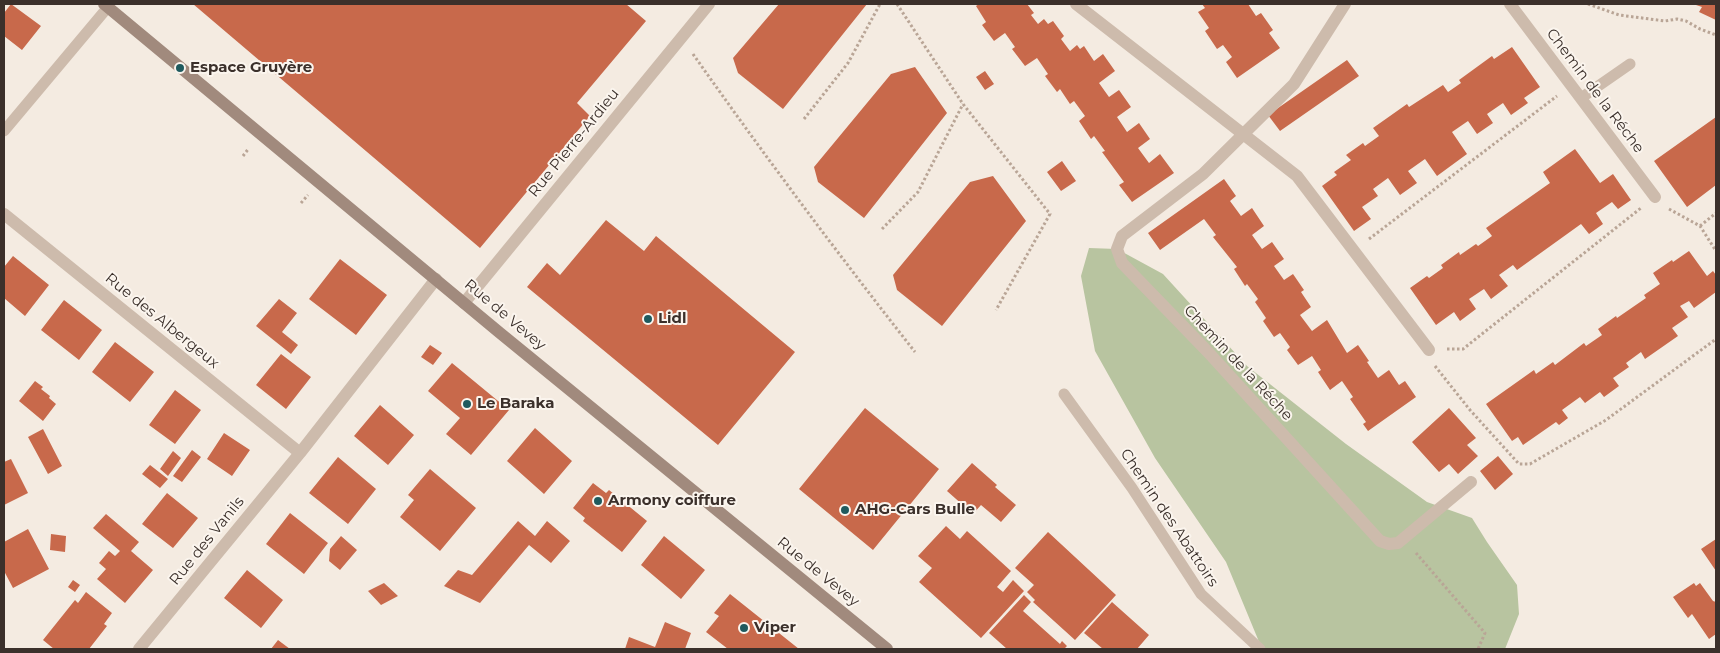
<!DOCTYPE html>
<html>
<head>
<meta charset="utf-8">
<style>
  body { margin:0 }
  #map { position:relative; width:1720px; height:653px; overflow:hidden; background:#f4ebe1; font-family:Montserrat,sans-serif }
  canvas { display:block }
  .frame { position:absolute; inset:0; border:5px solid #3b302b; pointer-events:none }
</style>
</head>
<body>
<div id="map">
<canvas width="1720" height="653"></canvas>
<div class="frame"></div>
</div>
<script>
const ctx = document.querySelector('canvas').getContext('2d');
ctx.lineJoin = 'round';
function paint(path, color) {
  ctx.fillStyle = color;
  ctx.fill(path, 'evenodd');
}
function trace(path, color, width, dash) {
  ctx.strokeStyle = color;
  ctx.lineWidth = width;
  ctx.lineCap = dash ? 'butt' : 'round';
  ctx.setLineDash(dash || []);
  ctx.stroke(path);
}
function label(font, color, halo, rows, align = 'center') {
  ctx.font = font + ' Montserrat,sans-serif';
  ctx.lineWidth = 4;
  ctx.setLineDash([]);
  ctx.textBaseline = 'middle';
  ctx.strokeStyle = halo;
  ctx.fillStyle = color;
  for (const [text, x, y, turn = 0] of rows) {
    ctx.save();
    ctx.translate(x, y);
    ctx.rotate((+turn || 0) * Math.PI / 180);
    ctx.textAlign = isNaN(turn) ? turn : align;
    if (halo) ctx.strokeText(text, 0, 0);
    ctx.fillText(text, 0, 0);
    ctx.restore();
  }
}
paint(new Path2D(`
  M1089,248L1117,249L1163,274L1247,366L1346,444L1427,502L1472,518L1487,542L1517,585L1519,614L1505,649H1262L1226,562L1155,458L1095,351L1081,276Z`), '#b8c4a0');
paint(new Path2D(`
  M11,4L41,26L22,50L4,36V13Z
  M193,4H626L646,21L577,103L590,116L480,248Z
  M779,4H867L783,109L738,73L733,58Z
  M979,4H1027L1034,13L1031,15L1038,24L1044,19L1048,24L1053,21L1064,36L1061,39L1070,51L1077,45L1080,49L1084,46L1094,61L1103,54L1115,71L1099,83L1109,97L1119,90L1131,107L1117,117L1127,132L1139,123L1150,139L1138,148L1149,163L1160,154L1174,173L1132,202L1119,185L1124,182L1102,152L1105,151L1094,136L1091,139L1079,121L1085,116L1074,101L1070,104L1060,89L1057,92L1045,76L1048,74L1037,58L1025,66L1012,49L1015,47L1005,33L994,41L982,25L986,22L976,6Z
  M1202,4H1248L1256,16L1261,13L1273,30L1269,33L1280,48L1237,78L1226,62L1232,57L1223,45L1217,49L1205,31L1209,28L1198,12L1205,8Z
  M1693,4H1716V20L1699,12L1702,7Z
  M1512,47L1540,87L1524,98L1528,103L1511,115L1503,103L1487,114L1493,123L1477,134L1468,121L1452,132L1467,154L1437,176L1425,159L1408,171L1417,183L1400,195L1388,178L1373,189L1378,196L1362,207L1371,219L1354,231L1322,186L1337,175L1334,172L1351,160L1346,155L1363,143L1365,146L1379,136L1373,128L1407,104L1409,107L1443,85L1448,92L1461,83L1459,80L1492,56L1494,59Z
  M1347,60L1359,76L1280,131L1268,115Z
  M915,67L947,113L864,218L818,182L814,167L891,74Z
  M985,71L994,84L985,90L976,77Z
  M1716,117V185L1687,207L1654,161Z
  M1575,149L1600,183L1613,174L1631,200L1618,209L1612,202L1596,213L1603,224L1589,234L1581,224L1517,270L1513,265L1499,275L1508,286L1491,299L1484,289L1469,299L1476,309L1460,321L1454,312L1436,325L1410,288L1427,276L1429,278L1443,268L1441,265L1459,252L1460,255L1476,244L1478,246L1492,236L1486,228L1550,183L1543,172Z
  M1062,161L1076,181L1061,191L1047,172Z
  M993,176L1026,221L942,326L897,290L893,275L970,182Z
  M1224,179L1236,196L1230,201L1241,216L1252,208L1264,226L1252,235L1262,249L1272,242L1284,259L1274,266L1284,280L1293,274L1304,290L1301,292L1311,307L1300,315L1312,331L1327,320L1347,353L1358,345L1369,361L1367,362L1378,378L1389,370L1399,385L1405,381L1416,397L1368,431L1363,424L1366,422L1350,399L1353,397L1342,381L1330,390L1318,372L1321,370L1312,356L1298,365L1287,350L1290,347L1280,333L1274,337L1263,321L1266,318L1255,302L1258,299L1247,284L1245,286L1234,269L1237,267L1213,237L1216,235L1204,219L1160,250L1148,233Z
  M606,220L644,251L656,236L795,352L718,445L527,287L547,263L560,275Z
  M1689,251L1707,276L1713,271L1716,275V292L1694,308L1689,301L1680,306L1688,317L1672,328L1678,336L1645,359L1641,352L1626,363L1629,367L1613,378L1619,386L1604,397L1600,392L1585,403L1580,397L1562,410L1568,418L1559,425L1556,422L1523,445L1518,437L1512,441L1486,404L1534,370L1536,374L1553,362L1555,365L1584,343L1586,346L1602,335L1598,329L1616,316L1617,318L1646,298L1644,295L1660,284L1653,273L1672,260L1673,262Z
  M13,256L49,285L25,316L4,298V267Z
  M340,259L387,295L356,335L309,299Z
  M279,299L297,313L282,332L298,345L291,354L256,326Z
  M64,300L102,330L79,360L41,330Z
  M115,342L154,372L130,402L92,372Z
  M430,345L442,353L433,365L421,357Z
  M281,354L311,377L286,409L256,385Z
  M452,363L509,410L471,455L446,434L460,418L428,391Z
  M35,381L43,387L41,389L50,396L49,398L56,404L43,421L19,401Z
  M175,390L201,410L175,444L149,425Z
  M380,405L414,435L388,465L354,436Z
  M865,408L939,469L873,550L799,489Z
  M1449,408L1476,438L1467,445L1478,456L1458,474L1449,464L1439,472L1412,442Z
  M535,428L572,461L544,494L507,461Z
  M43,429L62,466L48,474L28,437Z
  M224,433L250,450L232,476L207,459Z
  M192,450L201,457L182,482L173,476Z
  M173,451L181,458L168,476L160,469Z
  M1498,456L1513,474L1495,490L1480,471Z
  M338,457L376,489L348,524L309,493Z
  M11,459L28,493L4,505V462Z
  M972,463L997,485L995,487L1016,505L1001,522L981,505L973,514L947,491Z
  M150,465L168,479L160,488L142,474Z
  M430,469L476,508L440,551L400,517L414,500L408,495Z
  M593,483L606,493L609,490L647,521L622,552L583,521L585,518L573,508Z
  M167,493L198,518L173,548L142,524Z
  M290,513L328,543L304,574L266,544Z
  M106,514L139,542L131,551L153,570L125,603L97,579L106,569L99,563L109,551L115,556L120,551L93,528Z
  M518,521L535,536L547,521L570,541L551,563L529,545L480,603L444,586L458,570L472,575Z
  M946,526L960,539L967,531L1011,571L997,587L1003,592L1013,580L1024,591L981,638L919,582L932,568L918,556Z
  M28,529L49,569L13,588L4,571V542Z
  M1048,532L1116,595L1075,640L1033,602L1035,600L1027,592L1034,585L1015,568Z
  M51,534L66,536L65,552L50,550Z
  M341,536L357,550L340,570L329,561L330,549Z
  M664,536L705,570L681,599L641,565Z
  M1716,539V571L1701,549Z
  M247,570L283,600L261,628L224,598Z
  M73,580L80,585L75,592L68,587Z
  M384,583L398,596L381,605L368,591Z
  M1694,583L1696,586L1700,583L1713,601L1716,602V634L1709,639L1692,614L1688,618L1673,597Z
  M86,592L112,613L104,624L107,626L89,649H54L43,640L75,600L78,603Z
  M730,594L799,649H728L706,632L719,616L714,613Z
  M1024,595L1031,602L1023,611L1060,644L1062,641L1067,646L1064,649H1007L989,633Z
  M1112,602L1149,635L1137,649H1103L1084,633Z
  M665,622L691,633L685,649H625L629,637L655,647Z
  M278,640L290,649H271Z`), '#c8694b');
trace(new Path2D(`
  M897,4L963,104L1050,214L996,310
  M1588,4L1619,15L1665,21L1677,19L1686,21L1700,29L1716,35
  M693,54C764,155 838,254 915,352
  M804,119L848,63L880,4
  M243,156L249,148
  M301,203L308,195
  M1669,209L1700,226L1716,251
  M1700,226L1716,213
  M882,229L918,192L963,104
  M1369,239L1557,96
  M1447,349H1463L1641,208
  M1435,366L1470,410L1519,464H1530L1606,420L1716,339
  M1416,553L1485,633L1478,649`), '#b9a596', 3, [2.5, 2.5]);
trace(new Path2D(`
  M1581,98L1630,64
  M4,131L108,7
  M1064,394L1132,488L1201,594L1260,649`), '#cdbbac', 11);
trace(new Path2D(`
  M1076,4L1297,176L1429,350
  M1345,4L1294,84L1203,174L1122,236L1117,249L1122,263L1208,352L1380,541L1389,544L1398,543L1471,482
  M1510,4L1655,197
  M4,214L300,453
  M464,303L709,4
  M139,649L300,453L436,279`), '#cdbbac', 12);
trace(new Path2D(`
  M104,4L500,333L887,649`), '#a18a7d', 12);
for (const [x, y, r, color] of [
  [180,68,5,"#1f5a5e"],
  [648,319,5,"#1f5a5e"],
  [467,404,5,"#1f5a5e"],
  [598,501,5,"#1f5a5e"],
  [845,510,5,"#1f5a5e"],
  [744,628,5,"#1f5a5e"]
]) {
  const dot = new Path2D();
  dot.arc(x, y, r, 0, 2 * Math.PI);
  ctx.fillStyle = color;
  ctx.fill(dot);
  trace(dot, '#fbf5ee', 2);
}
label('bold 15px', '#3b302b', '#fbf5ee', [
  ["Espace Gruyère",190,68],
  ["Lidl",658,319],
  ["Le Baraka",477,404],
  ["Armony coiffure",608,501],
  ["AHG-Cars Bulle",855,510],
  ["Viper",754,628]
], 'left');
label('15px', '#3b302b', '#fbf5ee', [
  ["Chemin de la Réche",1595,91,53],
  ["Rue Pierre-Ardieu",574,143,-51],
  ["Rue de Vevey",505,315,40],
  ["Rue des Albergeux",162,321,39],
  ["Chemin de la Réche",1238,363,47],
  ["Chemin des Abattoirs",1169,518,56],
  ["Rue des Vanils",207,541,-51],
  ["Rue de Vevey",818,572,39]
]);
</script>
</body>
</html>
